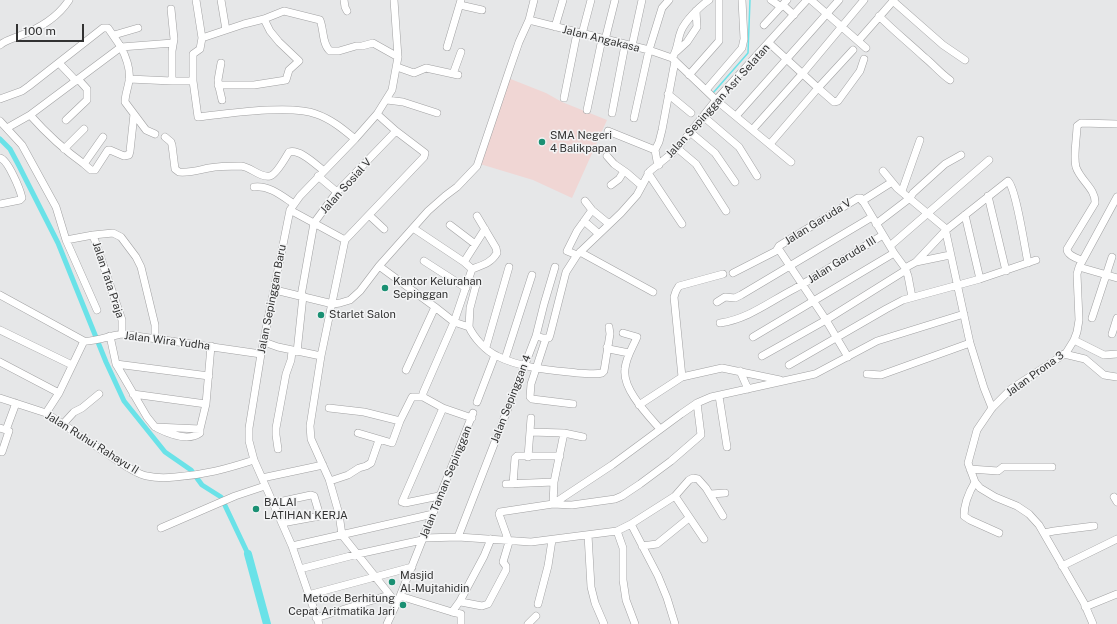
<!DOCTYPE html>
<html>
<head>
<meta charset="utf-8">
<style>
  body { margin:0 }
  #map { position:relative; width:1117px; height:624px; overflow:hidden; background:#e6e7e8; font-family:"Public Sans",sans-serif }
  canvas { display:block }
  .scale { position:absolute; left:16px; top:24px; width:68px; height:18px; box-sizing:border-box; border:2px solid #323232; border-top:0; padding-left:5px; font-size:12px; line-height:14px; white-space:nowrap; color:#323232; -webkit-text-stroke:3px #f3f4f5; paint-order:stroke }
</style>
</head>
<body>
<div id="map">
<canvas width="1117" height="624"></canvas>
<div class="scale">100 m</div>
</div>
<script>
const ctx = document.querySelector('canvas').getContext('2d');
ctx.lineJoin = 'round';
function paint(path, color) {
  ctx.fillStyle = color;
  ctx.fill(path, 'evenodd');
}
function trace(path, color, width, dash) {
  ctx.strokeStyle = color;
  ctx.lineWidth = width;
  ctx.lineCap = dash ? 'butt' : 'round';
  ctx.setLineDash(dash || []);
  ctx.stroke(path);
}
function label(font, color, halo, rows, align = 'center') {
  ctx.font = font + ' "Public Sans",sans-serif';
  ctx.lineWidth = 3;
  ctx.setLineDash([]);
  ctx.textBaseline = 'middle';
  ctx.strokeStyle = halo;
  ctx.fillStyle = color;
  for (const [text, x, y, turn = 0] of rows) {
    ctx.save();
    ctx.translate(x, y);
    ctx.rotate((+turn || 0) * Math.PI / 180);
    ctx.textAlign = isNaN(turn) ? turn : align;
    if (halo) ctx.strokeText(text, 0, 0);
    ctx.fillText(text, 0, 0);
    ctx.restore();
  }
}
paint(new Path2D(`
  M508,78L546,93L562,102L607,120L572,198L533,180L480,164Z`), '#f0d6d4');
trace(new Path2D(`
  M713,93L748,53L750,0`), '#6ae2e8', 1.5);
trace(new Path2D(`
  M0,139L10,149L18,164L58,243L106,362L124,401L165,452L191,470L202,485L221,497L248,554`), '#6ae2e8', 5);
trace(new Path2D(`
  M248,554L267,624`), '#6ae2e8', 8);
const minor = new Path2D(`
  M196,0L202,38
  M221,0L226,30
  M344,0L345,7L347,11
  M771,0L781,7
  M811,0L866,48
  M893,1L943,45L965,60
  M460,5L482,10
  M783,5L794,15
  M171,9L174,39L172,51V81
  M879,16C894,31 909,43 924,57C933,64 940,73 950,80
  M529,20L649,50L672,58L716,100L791,162
  M764,25L787,0
  M555,27L563,0
  M582,34L591,0
  M114,35L138,28
  M605,40L615,0
  M858,41L894,0
  M769,43L818,88L770,144
  M0,45C6,40 12,39 19,36C38,29 58,17 69,0
  M632,46L642,0
  M447,47L461,0
  M853,50L818,88L834,102L838,101L860,71L864,59
  M676,52L687,42L697,27L696,11
  M672,58C678,50 677,41 681,31C685,21 700,6 709,0
  M59,63L76,81
  M221,63L218,80L219,87L222,100
  M397,67L414,73L426,68L458,75
  M453,74L461,52
  M689,75L719,41V0
  M129,79L172,81H193
  M218,85H254L286,80L289,70L299,61L279,42L270,31L264,19
  M706,90L742,48L744,39L742,0
  M668,94L691,113
  M564,98L577,33
  M0,99L22,91L29,86L103,28H108L121,47L173,43
  M387,100L403,102L437,113
  M587,110L602,39
  M612,113L625,45
  M134,114L146,130L155,134
  M30,115C46,133 63,149 84,164L103,137
  M736,116L839,0
  M704,117L739,147L757,176
  M634,118L649,50L662,8L669,0
  M66,120L87,100V89L78,79
  M0,121L22,145L56,207L66,240L97,310
  M7,128L30,115L121,47C126,57 131,69 129,81C128,88 125,95 125,102L134,114L130,151L129,155L124,156L110,150H108L95,170H91L84,164
  M753,129L803,73L864,0
  M608,131L655,150
  M690,132L715,153L735,182
  M165,137L171,142L172,145L175,169L179,172C190,173 199,170 209,168C219,166 231,166 241,166C251,167 260,178 270,176C276,175 286,157 289,152C300,149 315,164 324,171
  M355,139C343,129 331,119 316,114C292,104 225,114 198,117L193,81V54L200,49L202,38L244,24L264,19L284,11L320,20C324,30 322,44 330,51H339L356,46H362L373,43L398,57
  M677,148L696,164L726,211
  M64,149L84,129
  M607,156L614,164L627,173L642,186
  M0,158C8,160 20,189 22,198L20,200L0,204
  M659,165L657,161L655,150L659,142L662,130L675,61
  M883,171L897,188L945,228L970,343L984,388L992,408
  M648,173L682,224
  M318,176L337,192
  M611,185L619,179L624,171
  M254,187C269,185 282,196 294,204
  M902,191L920,140
  M988,196L1006,271
  M585,201L592,210L609,224
  M862,201L892,182
  M290,210L345,240
  M369,215L384,229
  M965,215L980,279
  M477,216L496,248L497,253C491,263 483,265 472,269L454,322L469,327C474,338 486,351 497,356C521,368 550,370 577,373C585,373 594,375 602,373L604,371L610,334L609,327
  M584,221L599,234
  M876,224L910,198L913,193L945,164L961,155
  M450,225L475,244
  M413,228L464,262L472,269
  M93,235L113,233L121,237L136,257L141,267L155,325V339
  M66,240L93,235L122,320V334
  M890,246L989,160
  M778,248L826,320L848,357
  M580,252L653,292
  M577,255L567,251L577,231L592,210
  M1081,260C1076,258 1067,255 1067,249L1095,203C1096,189 1080,180 1076,167C1073,156 1077,137 1077,126L1081,123L1117,124
  M424,261L466,288
  M464,262L485,229
  M916,262L950,255
  M379,266L435,307L454,322L423,393V397L443,408L472,418
  M1079,267L1117,278
  M905,268L916,262L946,230L1008,181C1016,188 1025,249 1028,263
  M733,273L776,251L779,246L787,241L858,198H861L894,253L905,268L908,276L912,297
  M275,290L333,304L340,303L350,300L360,291L379,266L428,211L445,196L457,187L477,166L509,71L519,42L529,20L534,0
  M0,295L84,341
  M301,296L314,223L337,192L396,131
  M717,302L725,297L735,298L741,295L872,217
  M1092,318L1112,257
  M720,323C748,319 769,302 794,289C824,272 853,253 883,235
  M469,327L470,308L476,285
  M0,330L72,365
  M623,333L637,337C633,347 626,357 625,369C622,389 648,415 660,429
  M1112,334L1117,318
  M110,336L116,364L147,417L155,427L200,429L206,404L211,346
  M536,336L543,338H549L550,335L566,272L577,255L621,213L637,195L650,171L676,150L716,100L807,0
  M753,337L894,253
  M546,338L531,384L530,397L532,399L573,404
  M1074,340L1104,355L1117,354
  M264,342L278,347L321,356L345,240L424,157L425,153L396,131L377,114
  M486,347L509,267
  M607,347L609,349L629,353
  M297,352L303,296
  M1064,354L1085,359L1104,375L1117,377
  M321,356L310,426L311,439L329,479L339,514L342,535L397,604
  M762,356L826,320L906,270
  M505,359L532,275
  M0,362L59,393
  M116,364L209,376
  M789,365L886,309L903,300L980,279L1036,260
  M406,370L435,307
  M740,371L748,389
  M867,374L881,375L970,343
  M682,377L722,368L780,380
  M133,394L206,404
  M719,396L727,447
  M0,398L46,413L127,467C133,470 140,475 147,476C156,478 166,478 175,477C204,475 226,469 254,460
  M477,402L495,355
  M639,405L682,377L674,297L676,291L679,286L723,274
  M329,408L364,412L400,421L412,397H423
  M46,413L59,393L84,341C89,343 114,335 122,334L261,354
  M63,424L74,412L82,408L99,394
  M0,428L6,430L16,403
  M157,428C169,434 188,442 200,433V429
  M530,432L564,433L583,437
  M358,433L392,443L400,421
  M564,433L554,482L553,504L572,505L615,499L622,496L640,484L671,461L701,435L697,403
  M278,449L276,435V428L286,374L291,360L292,351
  M2,452L9,431L6,430
  M528,457L531,418
  M970,469L998,471L1003,467H1052
  M262,478L323,465
  M330,481L348,475L359,468L366,466L371,463L379,440
  M975,482C969,492 964,504 964,516L970,520L999,533
  M506,484L554,482
  M513,484L515,458L517,456H560
  M711,494L725,493
  M439,496L405,503L402,502L443,408
  M675,496L704,539
  M1114,497L1117,502
  M274,503L311,495L314,496L320,516H330L339,514
  M282,523L320,516
  M631,524L658,576L667,598L675,624
  M161,528L235,496L265,486
  M617,531L623,548V580L626,600L635,624
  M1044,533L1054,531L1094,526
  M588,535L591,587L595,603L604,624
  M458,537L536,336L544,304L555,267
  M424,538L458,537L531,542L617,531L631,524L675,496L689,480L693,478L698,479L706,488L723,516
  M491,539L484,556L460,601L461,602L482,606L488,604L506,570V566L503,562L509,542L499,514L500,512L553,504L612,465L681,414L697,403L711,397L815,374L877,341L964,314
  M292,546L433,514
  M642,546L657,544L689,518
  M1062,566L1117,539
  M300,569L358,554L422,540
  M308,595L412,567
  M400,596L452,612L460,601
  M538,604L548,566L552,540
  M1085,607L1117,594
  M452,612L461,614V624
  M316,618L389,595
  M319,624L292,546L254,460L249,441V428L261,354L290,210L300,196L355,139L377,114L392,90L398,57L394,0
  M387,624L400,596L473,413
  M528,624L536,616
  M1093,624L1084,603L1039,525L1029,514L1017,506L995,497L980,488L975,482L968,463L977,430L992,408L1011,389L1066,353L1074,340L1077,332L1079,320L1077,274L1079,267L1117,197`);
trace(minor, '#a1a1a2', 8);
trace(minor, '#fff', 7);
for (const [x, y, r, color] of [
  [542,142,4,"#1a9073"],
  [385,288,4,"#1a9073"],
  [321,315,4,"#1a9073"],
  [256,509,4,"#1a9073"],
  [392,582,4,"#1a9073"],
  [403,605,4,"#1a9073"]
]) {
  const dot = new Path2D();
  dot.arc(x, y, r, 0, 2 * Math.PI);
  ctx.fillStyle = color;
  ctx.fill(dot);
  trace(dot, '#f3f4f5', 1.5);
}
label('11px', '#323232', '#f3f4f5', [
  ["Jalan Angakasa",601,39,14],
  ["Jalan Sepinggan Asri Selatan",718,101,-48],
  ["Jalan Sosial V",346,186,-48],
  ["Jalan Garuda V",818,222,-32],
  ["Jalan Garuda III",842,260,-32],
  ["Jalan Tata Praja",108,280,72],
  ["Jalan Sepinggan Baru",272,299,-79],
  ["Jalan Wira Yudha",167,341,7],
  ["Jalan Prona 3",1035,374,-36],
  ["Jalan Sepinggan 4",511,399,-69],
  ["Jalan Ruhui Rahayu II",92,443,32],
  ["Jalan Taman Sepinggan",446,482,-68]
]);
label('11px', '#323232', '#f3f4f5', [
  ["SMA Negeri",550,136],
  ["4 Balikpapan",550,149],
  ["Kantor Kelurahan",393,282],
  ["Sepinggan",393,295],
  ["Starlet Salon",329,315],
  ["BALAI",264,503],
  ["LATIHAN KERJA",264,516],
  ["Masjid",400,576],
  ["Al-Mujtahidin",400,589],
  ["Metode Berhitung",395,599,"right"],
  ["Cepat Aritmatika Jari",395,612,"right"]
], 'left');
</script>
</body>
</html>
